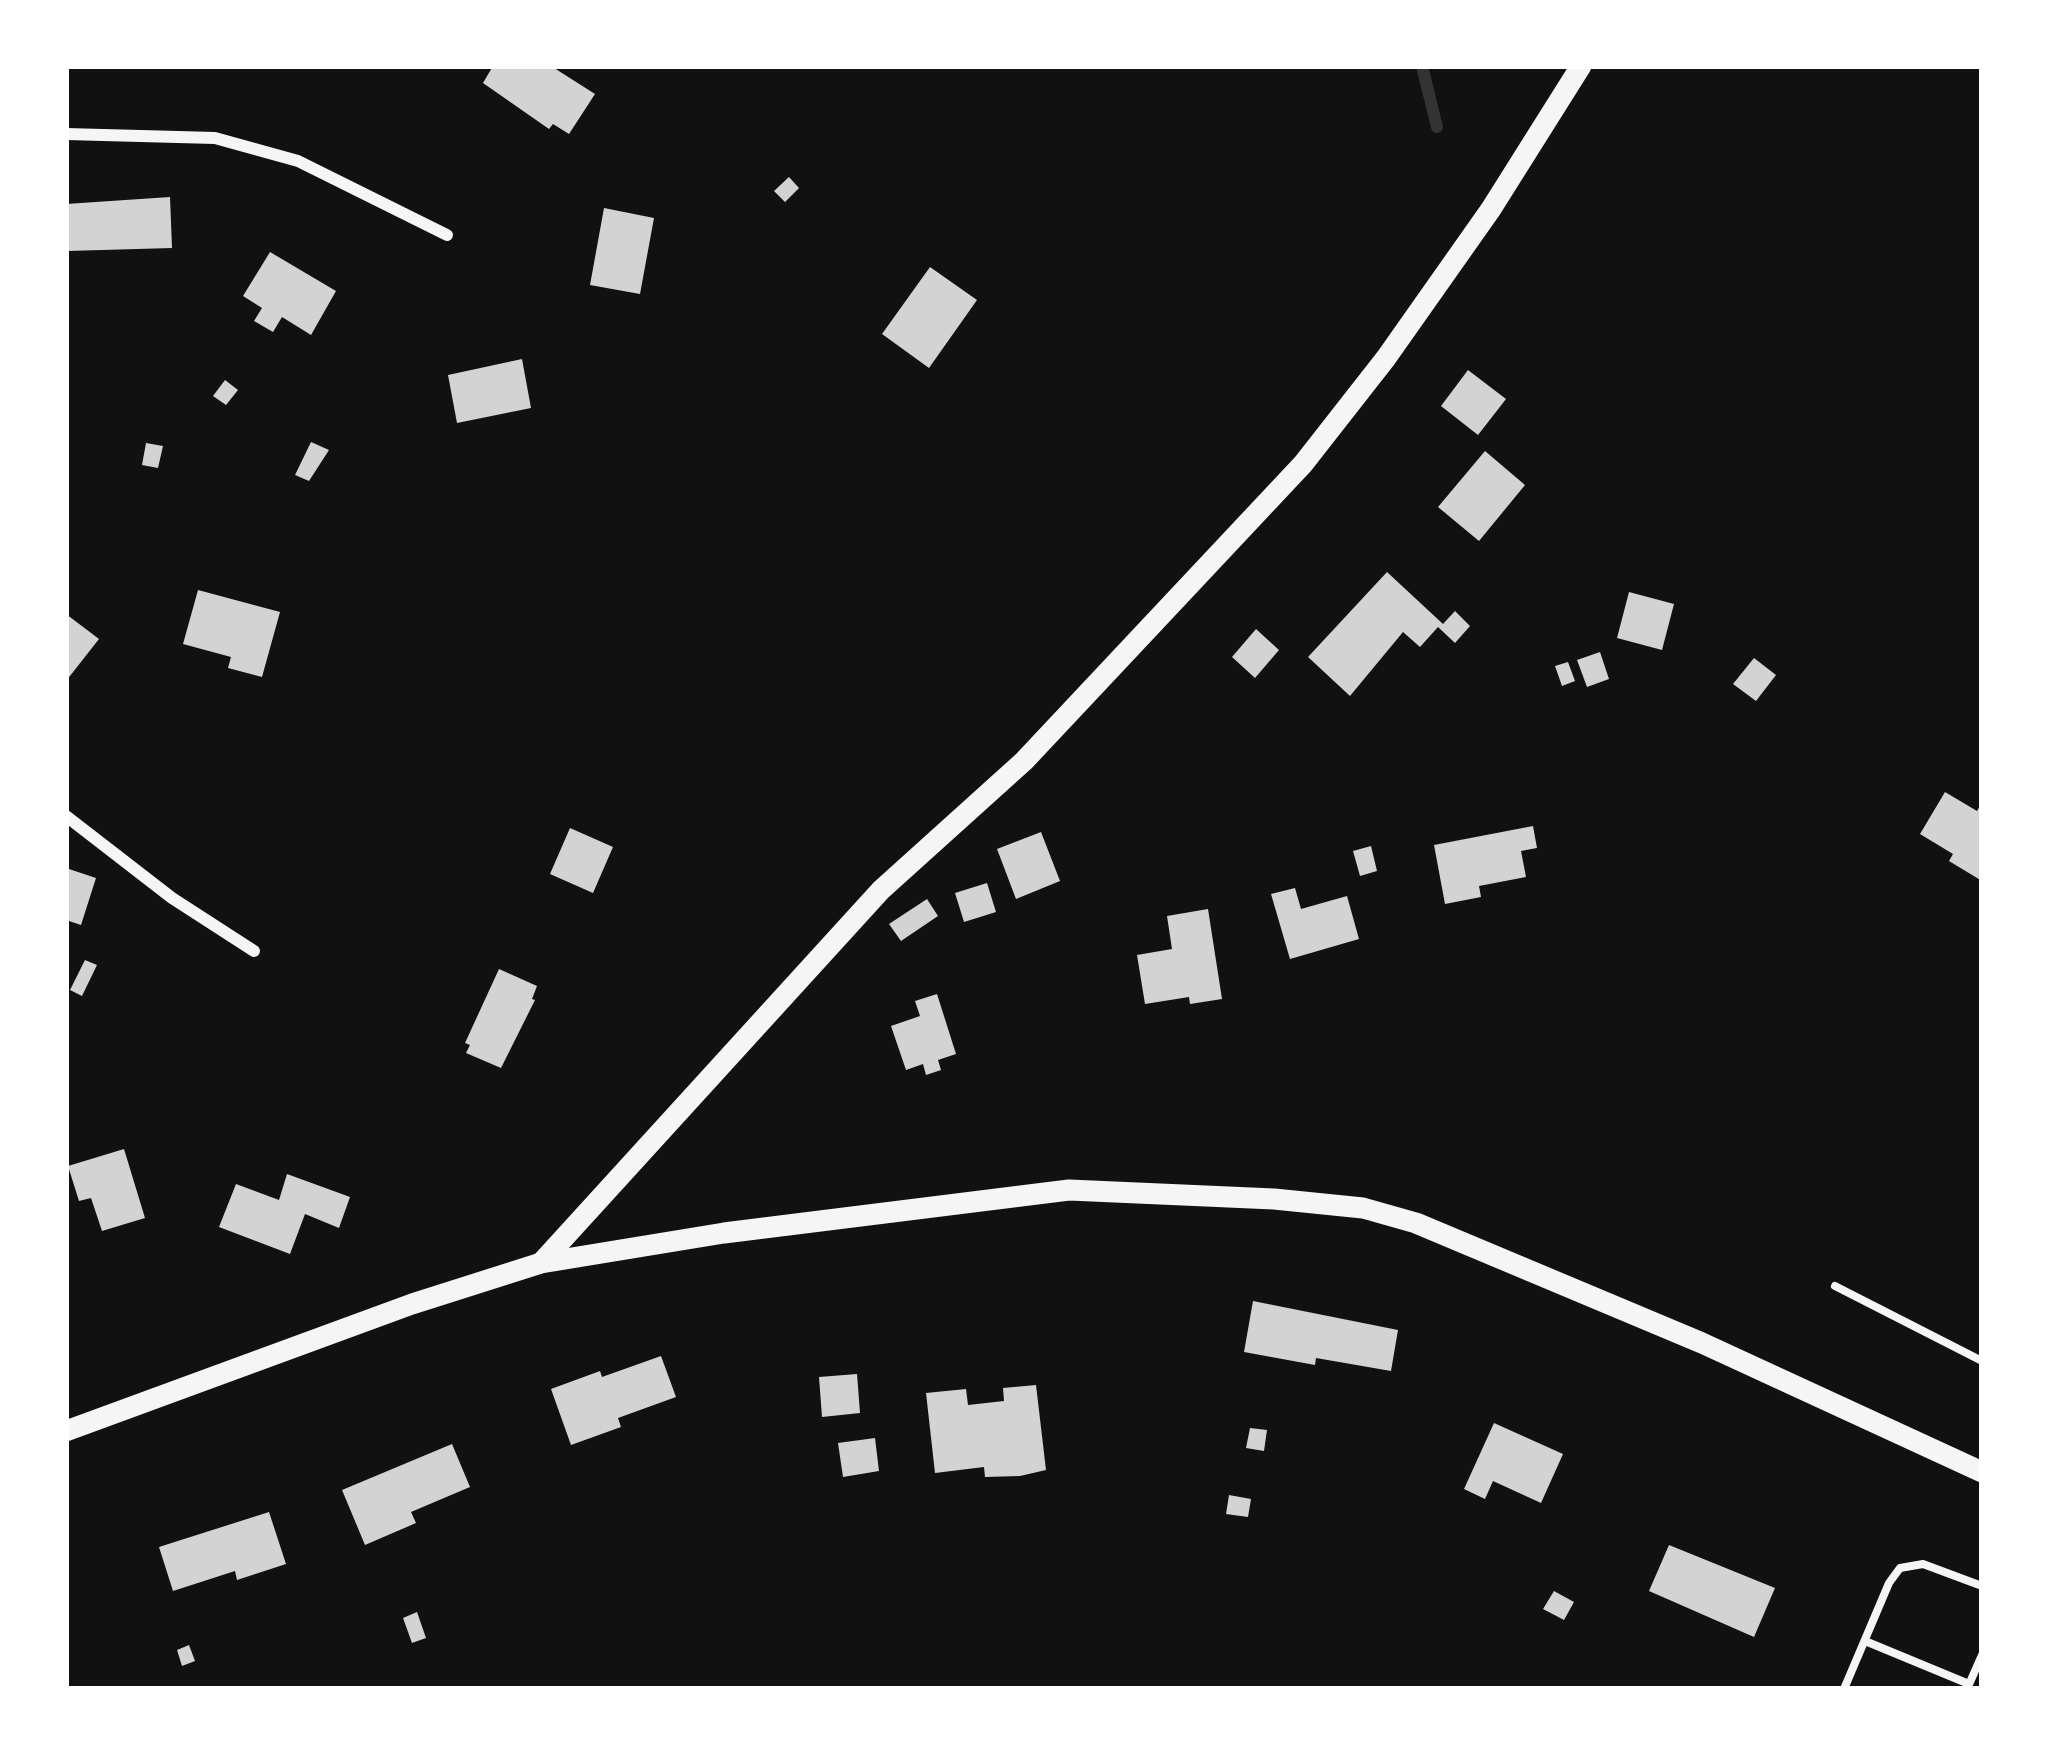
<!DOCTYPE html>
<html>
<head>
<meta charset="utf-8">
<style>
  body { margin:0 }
  #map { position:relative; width:2048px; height:1755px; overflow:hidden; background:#111; font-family:"Work Sans",sans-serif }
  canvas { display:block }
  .frame { position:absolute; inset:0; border:69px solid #fff; pointer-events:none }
</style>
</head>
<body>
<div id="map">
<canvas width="2048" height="1755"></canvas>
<div class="frame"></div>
</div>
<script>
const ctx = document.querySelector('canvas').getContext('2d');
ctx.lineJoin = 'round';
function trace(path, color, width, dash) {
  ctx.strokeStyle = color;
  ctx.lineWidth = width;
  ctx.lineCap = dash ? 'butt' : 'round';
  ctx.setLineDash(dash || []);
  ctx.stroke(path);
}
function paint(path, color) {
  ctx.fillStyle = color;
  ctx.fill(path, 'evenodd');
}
trace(new Path2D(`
  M1422,66L1437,127`), '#333', 12);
paint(new Path2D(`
  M493,66H551L595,94L569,134L553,124L549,129L483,83Z
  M789,177L799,188L785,202L774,191Z
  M170,197L172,248L67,251L66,204Z
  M604,208L654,218L640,294L590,285Z
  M270,252L336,291L311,335L282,317L273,332L254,321L262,308L243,296Z
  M930,267L977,300L929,368L882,334Z
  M522,359L531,408L457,423L448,375Z
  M1468,370L1506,399L1478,435L1441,406Z
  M225,380L238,390L226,405L213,396Z
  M311,442L329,450L309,481L295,475Z
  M146,443L163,446L158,468L142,465Z
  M1485,451L1525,485L1479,541L1438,507Z
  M1387,572L1443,624L1455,611L1470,626L1455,643L1438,627L1420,647L1403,632L1350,696L1308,657Z
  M198,590L280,612L262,677L228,668L231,657L183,644Z
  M1629,592L1674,604L1662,650L1617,638Z
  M66,614L99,639L66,681Z
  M1256,629L1279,650L1255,678L1232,657Z
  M1600,652L1609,679L1587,687L1577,660Z
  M1754,658L1776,675L1756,701L1733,684Z
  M1568,662L1575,681L1562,686L1555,666Z
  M1945,792L1977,811L1982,802V881L1949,861L1953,854L1920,834Z
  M1533,826L1537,848L1521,851L1526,877L1479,886L1481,897L1445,904L1434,845Z
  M570,828L613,847L593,893L550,874Z
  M1041,832L1060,881L1016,899L997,849Z
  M1371,846L1377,871L1360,876L1353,851Z
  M66,868L96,878L81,925L66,920Z
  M987,883L996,912L964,922L955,893Z
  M1295,888L1301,909L1347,896L1359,939L1290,959L1271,894Z
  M927,899L938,916L901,941L889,924Z
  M1208,909L1222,999L1190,1004L1189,997L1145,1004L1137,955L1172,949L1167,916Z
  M85,960L97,965L82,996L70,990Z
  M499,969L537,986L532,999L535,1000L501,1068L466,1053L470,1045L465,1043Z
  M937,994L956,1054L938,1060L941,1070L926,1075L923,1064L906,1070L891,1026L920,1016L915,1001Z
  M124,1149L145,1218L102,1231L91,1198L79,1201L68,1166Z
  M287,1174L350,1197L339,1228L305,1214L290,1254L219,1227L236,1184L279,1200Z
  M1253,1301L1398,1330L1391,1371L1316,1358L1315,1365L1244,1352Z
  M661,1356L676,1397L618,1418L621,1427L571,1445L551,1389L600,1371L602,1377Z
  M857,1374L860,1413L822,1417L819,1377Z
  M1036,1385L1046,1470L1020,1476L985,1477L984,1467L935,1473L926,1393L966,1389L968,1405L1004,1401L1003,1388Z
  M1494,1423L1563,1454L1541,1503L1493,1481L1485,1499L1464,1489Z
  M1250,1428L1267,1430L1264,1451L1246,1448Z
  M875,1438L879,1471L843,1477L838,1443Z
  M452,1444L470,1487L411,1512L416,1523L365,1545L342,1490Z
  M1229,1495L1251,1499L1248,1517L1226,1514Z
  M269,1512L286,1564L237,1580L235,1571L173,1591L159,1547Z
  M1669,1545L1775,1588L1754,1637L1649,1591Z
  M1554,1591L1574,1602L1564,1620L1543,1609Z
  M417,1612L426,1638L412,1643L403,1618Z
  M189,1645L195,1661L182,1666L177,1650Z`), '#d3d3d3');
trace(new Path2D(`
  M1835,1286L1982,1361
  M1865,1641L1969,1684
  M1844,1689L1889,1583L1900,1568L1923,1564L1982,1586
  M1967,1689L1982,1655`), '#f5f5f5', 8);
trace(new Path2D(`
  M66,134L215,138L298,161L447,235
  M66,816L172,898L254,951`), '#f5f5f5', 12);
trace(new Path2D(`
  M541,1263L881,890L1024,761L1303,464L1386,358L1491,209L1581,66`), '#f5f5f5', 21);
trace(new Path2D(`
  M66,1431L412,1304L541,1263L724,1233L1069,1190L1274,1199L1363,1208L1416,1223L1702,1343L1982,1472`), '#f5f5f5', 21);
</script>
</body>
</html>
